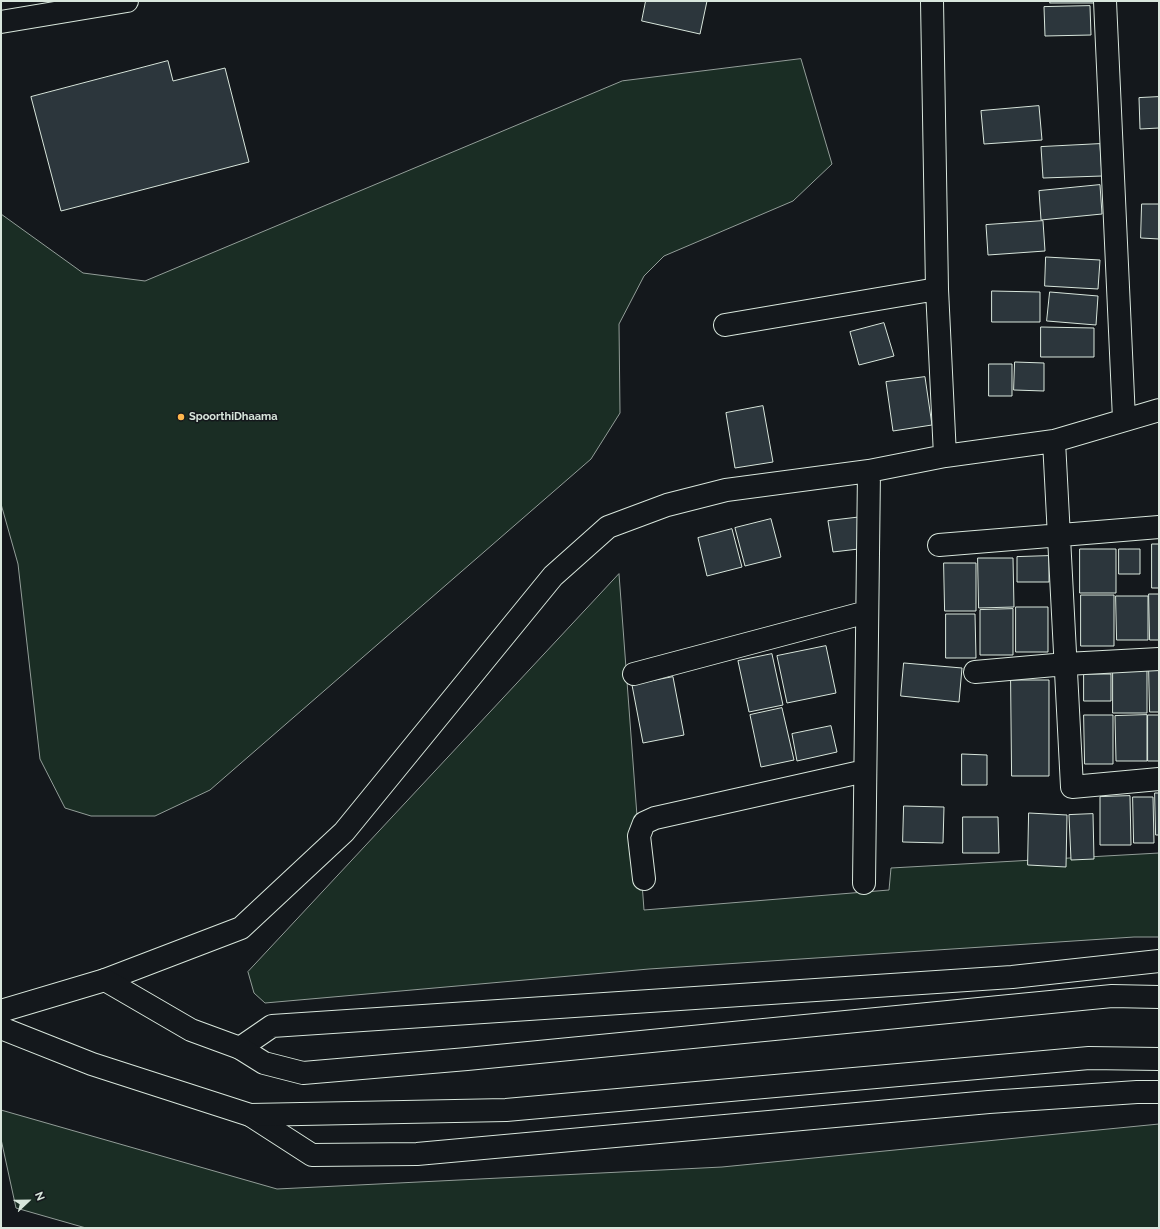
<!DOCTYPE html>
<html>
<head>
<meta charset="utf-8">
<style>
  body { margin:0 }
  #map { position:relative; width:1160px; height:1229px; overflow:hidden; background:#14181c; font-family:Raleway,sans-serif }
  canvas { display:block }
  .frame { position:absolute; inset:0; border:2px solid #d8e6dc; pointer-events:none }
  .north { position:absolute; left:8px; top:1181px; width:40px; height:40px; -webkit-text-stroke:3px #14181c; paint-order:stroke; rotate:68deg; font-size:11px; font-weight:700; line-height:16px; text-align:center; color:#d8e6dc }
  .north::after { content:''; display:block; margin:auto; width:14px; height:18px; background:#d8e6dc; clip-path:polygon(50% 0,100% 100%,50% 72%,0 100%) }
</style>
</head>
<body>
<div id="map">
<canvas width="1160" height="1229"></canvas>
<div class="frame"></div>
<div class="north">N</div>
</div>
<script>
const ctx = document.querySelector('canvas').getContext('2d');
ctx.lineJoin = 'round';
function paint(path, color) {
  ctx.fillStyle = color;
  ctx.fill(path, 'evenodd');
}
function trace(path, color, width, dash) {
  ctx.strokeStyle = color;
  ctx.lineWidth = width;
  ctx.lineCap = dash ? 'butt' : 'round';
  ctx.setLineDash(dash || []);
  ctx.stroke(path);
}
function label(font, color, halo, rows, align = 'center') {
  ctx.font = font + ' Raleway,sans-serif';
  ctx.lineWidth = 3;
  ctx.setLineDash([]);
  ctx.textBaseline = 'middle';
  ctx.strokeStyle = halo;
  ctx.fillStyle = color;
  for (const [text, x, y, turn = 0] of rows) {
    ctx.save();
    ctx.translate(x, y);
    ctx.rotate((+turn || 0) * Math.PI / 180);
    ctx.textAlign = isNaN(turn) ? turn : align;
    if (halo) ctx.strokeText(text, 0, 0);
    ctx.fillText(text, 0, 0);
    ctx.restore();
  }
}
const green = new Path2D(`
  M801,59L832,164L793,201L664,256L644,276L619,324L620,413L591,459L210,790L155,816H91L65,808L40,759L18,564L1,504V214L83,273L145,281L622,81Z
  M619,574L644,910L889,890L891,868L1159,853V937H1134L649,969L265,1003L254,993L248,972Z
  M1,1110L277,1189L722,1167L1159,1124V1228H86L16,1208L1,1139Z`);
paint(green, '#1a2d24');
trace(green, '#939e99', 1);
const building = new Path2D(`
  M646,1H707L700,34L642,21Z
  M1051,1H1097V3H1050Z
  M1090,6L1091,35L1045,36L1044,7Z
  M168,61L173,81L225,68L249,162L61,211L31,97Z
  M1159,97V128L1140,129L1139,98Z
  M1039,106L1042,140L984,144L981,111Z
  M1100,144L1102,176L1043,178L1041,147Z
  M1100,185L1102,214L1041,220L1039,191Z
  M1142,204H1159V239L1141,238Z
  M1043,221L1045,251L988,255L986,225Z
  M1046,257L1100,260L1098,289L1045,286Z
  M992,291L1040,292V322H992Z
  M1050,292L1098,296L1096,325L1047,321Z
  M884,323L894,356L859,365L850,332Z
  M1041,327L1094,328V357H1041Z
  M1015,362L1044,363V391L1014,390Z
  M989,364H1012V396H989Z
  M925,377L932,425L893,431L886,382Z
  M763,406L773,462L735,468L726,413Z
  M862,517L867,548L833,552L828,521Z
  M771,519L781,557L745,566L735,528Z
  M732,529L742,567L707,576L698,538Z
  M1152,544H1159V588H1152Z
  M1080,549H1116V593H1080Z
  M1119,549H1140V574H1119Z
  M1049,556V582H1017V557Z
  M978,558H1013L1014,607L979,608Z
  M944,563H976V611H945Z
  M1149,594H1159V640H1150Z
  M1081,595H1114V646H1081Z
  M1116,596H1148V640H1117Z
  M1016,607H1048V652H1016Z
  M1013,609V655H980V610Z
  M946,614H975L976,658H946Z
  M826,646L836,693L787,703L777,656Z
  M772,654L783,705L749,712L738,661Z
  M904,663L962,668L959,702L901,696Z
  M1149,668L1159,669V712H1150Z
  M1113,669H1147V713H1113Z
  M1084,674H1111V701H1084Z
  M673,677L684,735L643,743L632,685Z
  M1011,680H1049V776H1012Z
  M782,708L794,760L761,767L750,715Z
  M1084,715H1113V764H1085Z
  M1147,715V761H1116L1115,716Z
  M1148,715H1159V761H1148Z
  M831,726L837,752L797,761L792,734Z
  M962,754L987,755V785H962Z
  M1155,793H1159V835H1156Z
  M1130,796L1131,845H1100V797Z
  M1133,797H1153L1154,843H1134Z
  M904,806L944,807L943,843L903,842Z
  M1029,813L1067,815L1066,867L1028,865Z
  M1093,814L1094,859L1071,860L1069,815Z
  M963,817H998L999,853H963Z`);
paint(building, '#2c363c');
trace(building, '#d8e6dc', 1);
const minor = new Path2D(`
  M932,1L937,289L945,456
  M1105,1L1124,419
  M1,22L127,1
  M725,325L937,289
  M1054,441L1072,787L1159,779
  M939,545L1159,527
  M975,672L1066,664L1159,659
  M634,674L867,612
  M644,879L639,836L644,823L655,818L865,771
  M864,883L869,471
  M105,980L241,928L344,832L553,576L608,527L667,505L726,490L869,471L945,456L1054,441L1159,410
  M240,1048L272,1026L1012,977L1159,961
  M250,1115L312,1155L417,1154L989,1102L1137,1092H1159`);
const major = new Path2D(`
  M1,1011L105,980L191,1030L240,1048L264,1063L303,1073L467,1059L1112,996L1159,997
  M1,1028L92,1064L250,1115L506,1110L1089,1058L1159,1059`);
trace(minor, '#d8e6dc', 24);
trace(major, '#d8e6dc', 24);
trace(minor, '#14181c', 22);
trace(major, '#14181c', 22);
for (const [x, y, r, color] of [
  [181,417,4,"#ffb74d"]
]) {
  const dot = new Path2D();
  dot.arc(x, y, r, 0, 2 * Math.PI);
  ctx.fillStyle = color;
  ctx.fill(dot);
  trace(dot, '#14181c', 1.5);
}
label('bold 11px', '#d8e6dc', '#14181c', [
  ["SpoorthiDhaama",189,417]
], 'left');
</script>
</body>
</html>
